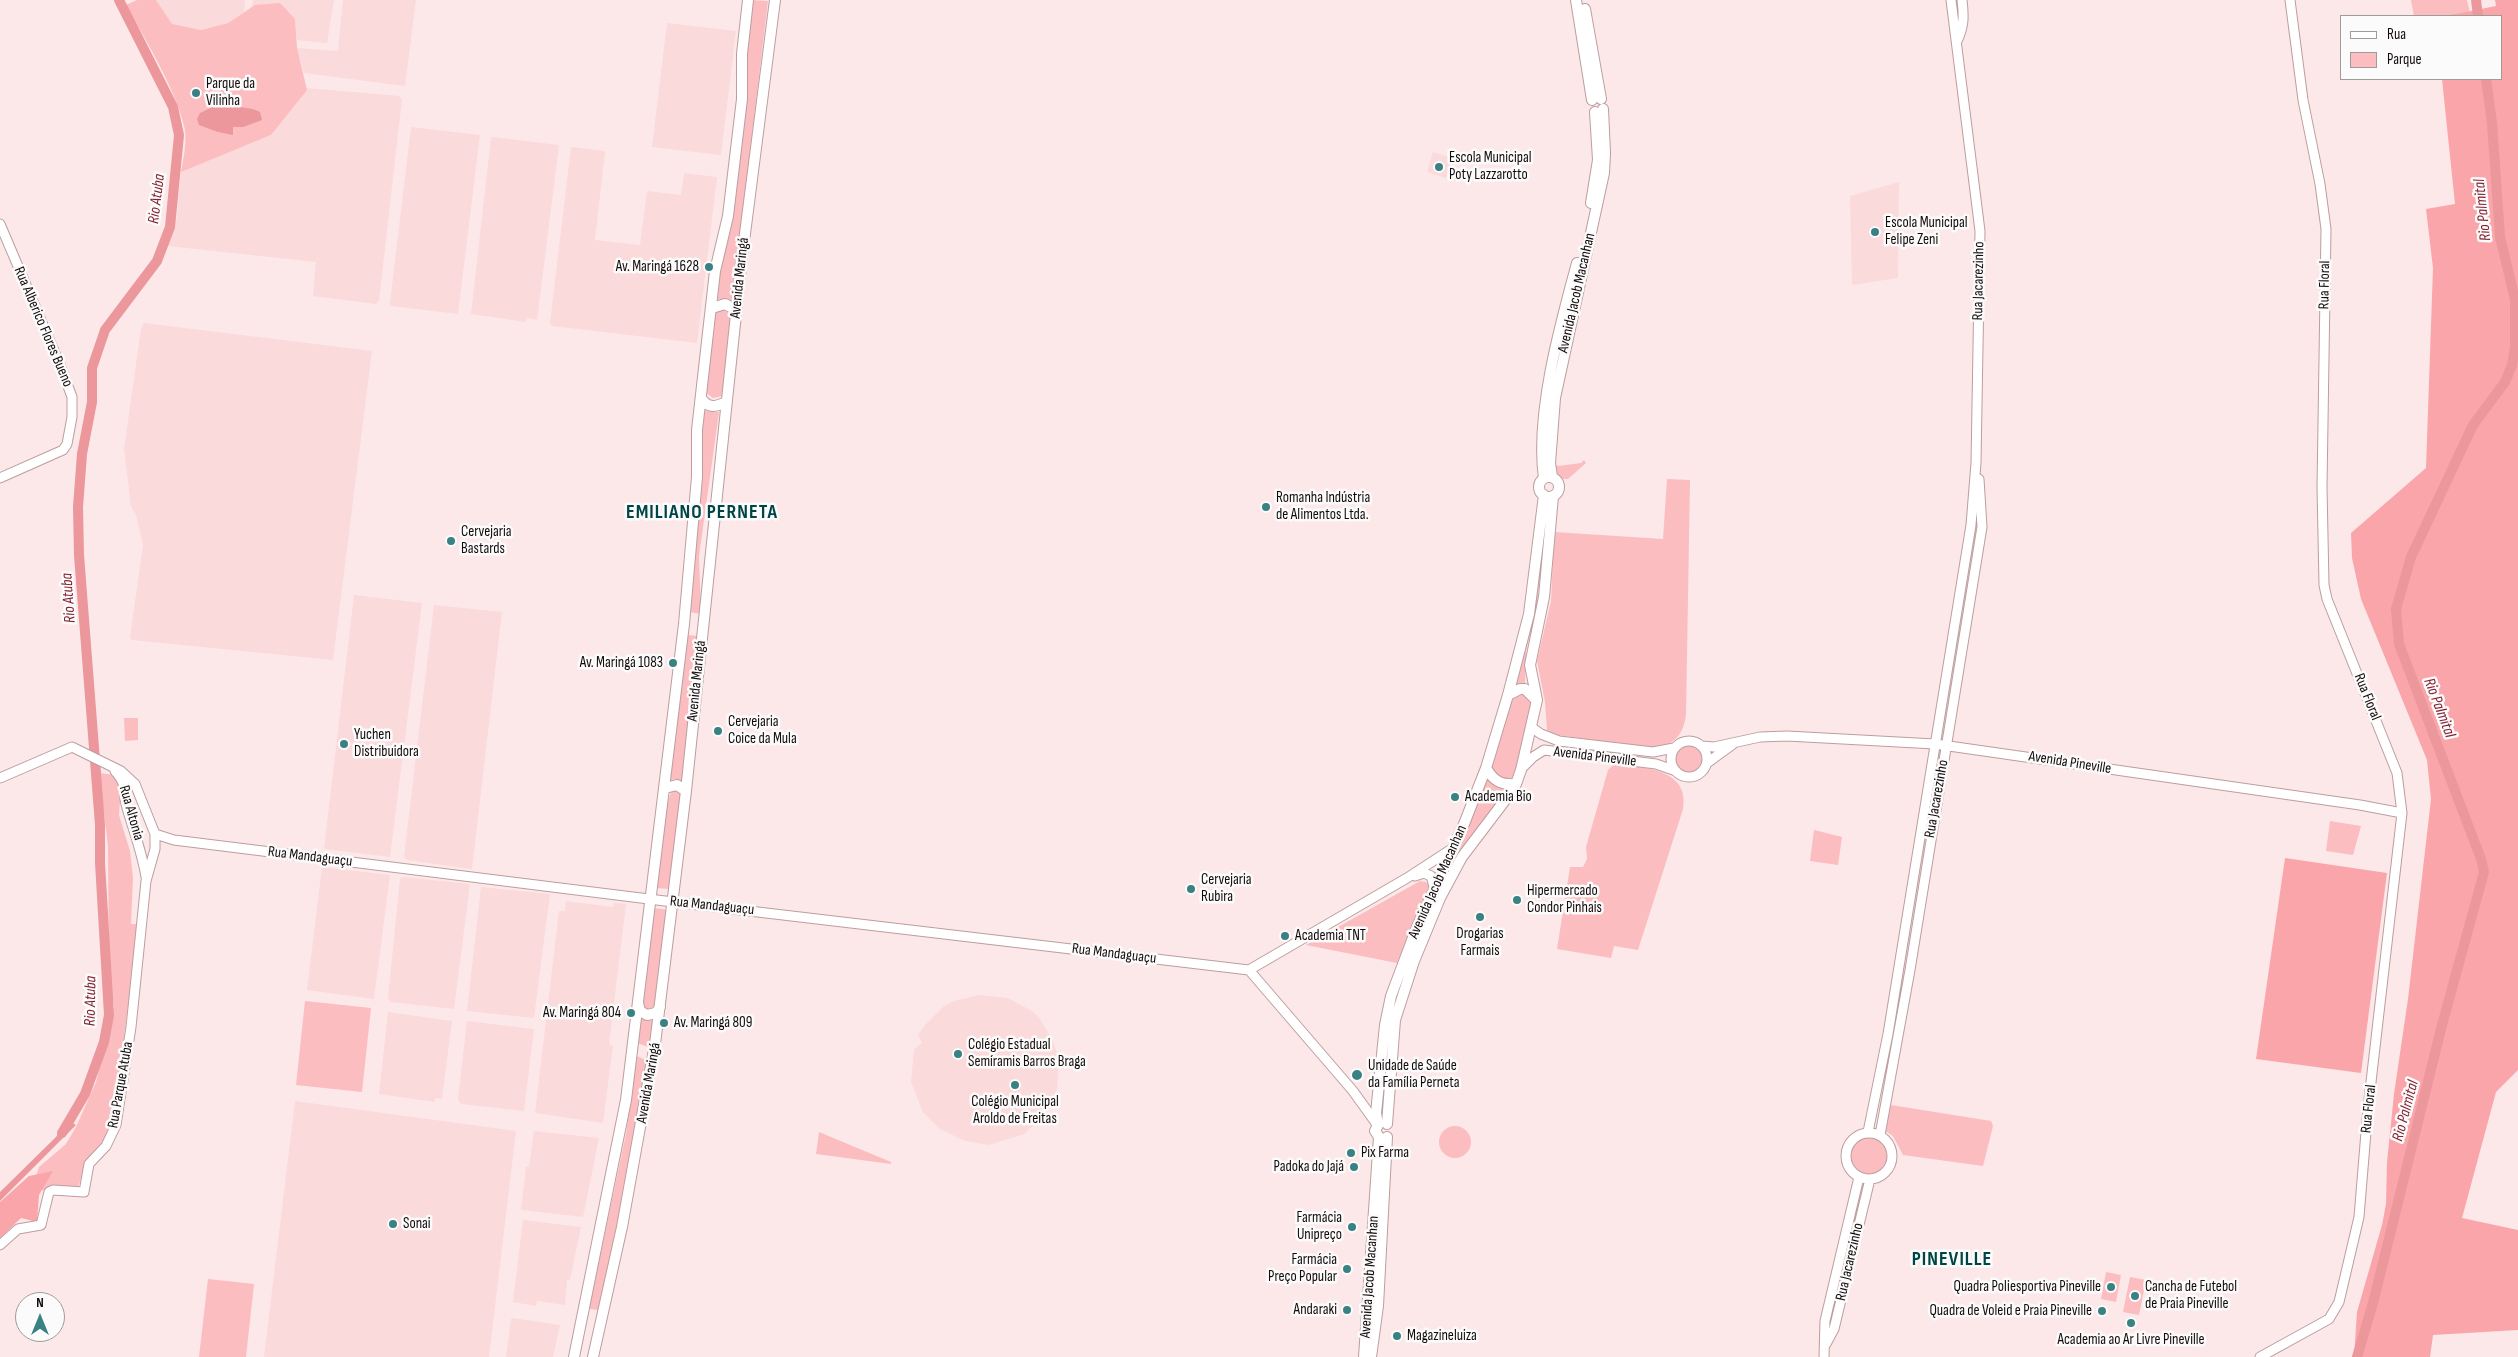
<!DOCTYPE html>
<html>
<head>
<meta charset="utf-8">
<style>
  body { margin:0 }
  #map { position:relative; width:2518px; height:1357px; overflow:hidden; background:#fce8e9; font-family:"Sofia Sans Condensed",sans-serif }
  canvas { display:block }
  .legend { position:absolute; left:2340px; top:15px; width:162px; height:65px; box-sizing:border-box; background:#fbfbfb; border:1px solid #9f9b9b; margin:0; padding:6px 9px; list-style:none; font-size:15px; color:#140a0a }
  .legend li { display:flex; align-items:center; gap:10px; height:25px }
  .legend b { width:25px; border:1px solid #9f9b9b }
  .north { position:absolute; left:15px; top:1292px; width:50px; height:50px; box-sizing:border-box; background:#fbfbfb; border:1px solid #9f9b9b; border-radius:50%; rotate:0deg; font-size:14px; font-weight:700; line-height:20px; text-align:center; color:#140a0a }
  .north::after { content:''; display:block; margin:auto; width:18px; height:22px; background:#398182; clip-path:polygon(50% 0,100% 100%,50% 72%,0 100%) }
</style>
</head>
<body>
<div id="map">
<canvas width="2518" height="1357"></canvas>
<ul class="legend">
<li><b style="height:6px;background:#fff"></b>Rua</li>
<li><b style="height:14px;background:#fbbdc0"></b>Parque</li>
</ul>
<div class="north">N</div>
</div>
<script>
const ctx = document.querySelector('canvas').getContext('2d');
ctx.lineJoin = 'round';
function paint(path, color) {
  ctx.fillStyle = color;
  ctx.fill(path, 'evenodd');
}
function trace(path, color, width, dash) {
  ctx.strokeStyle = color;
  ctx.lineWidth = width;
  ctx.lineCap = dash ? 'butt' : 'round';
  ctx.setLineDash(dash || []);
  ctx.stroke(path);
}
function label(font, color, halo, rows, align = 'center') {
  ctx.font = font + ' "Sofia Sans Condensed",sans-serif';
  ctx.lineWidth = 5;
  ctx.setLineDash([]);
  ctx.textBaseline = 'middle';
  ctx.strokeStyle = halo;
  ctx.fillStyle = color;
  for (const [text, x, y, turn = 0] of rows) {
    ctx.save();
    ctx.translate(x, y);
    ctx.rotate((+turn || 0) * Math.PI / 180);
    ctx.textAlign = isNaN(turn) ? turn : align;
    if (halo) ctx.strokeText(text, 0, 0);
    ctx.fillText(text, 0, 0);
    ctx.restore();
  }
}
paint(new Path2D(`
  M156,0H245L244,12L228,23L201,30L171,24Z
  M253,0H334L327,43L297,40L295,19L252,7Z
  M343,0H416L405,86L304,73L297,48L338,51Z
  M667,23L736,31L721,155L652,147Z
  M306,88L399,96L402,99L379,301L376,304L313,296L316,262L168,246L177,217L181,172L271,135Z
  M411,127L480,135L458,314L391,306L390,303Z
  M493,137L559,145L537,320L527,318L526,322L471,314L491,138Z
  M571,147L605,151L595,240L640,245L647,191L681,195L684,173L717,177L697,343L552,326L550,323Z
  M1433,152L1453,158L1446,178L1427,172Z
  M1899,182L1898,278L1852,285L1850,196Z
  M144,323L372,351L333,660L132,640L130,637L143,545L136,515L131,506L124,449L141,329Z
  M354,595L422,603L390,857L324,849Z
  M434,605L502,612L472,869L407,860L404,857Z
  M322,867L390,875L374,999L307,990Z
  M403,877L470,884L454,1009L391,1002L388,998L400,879Z
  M481,887L550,894L534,1018L467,1011Z
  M566,901L613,907L614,903L626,904L609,1044L613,1046L603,1123L535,1113L559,911H565Z
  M979,995L1008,998L1032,1011L1040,1019L1053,1041L1059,1060L1057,1090L1045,1114L1024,1134L989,1145L965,1141L940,1129L923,1112L911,1082L914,1049L922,1043L918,1035L925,1025L943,1007L954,1001Z
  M388,1012L452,1021L442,1099L435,1098V1102L379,1094Z
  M467,1021L534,1029L524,1111L461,1104L458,1099Z
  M295,1101L516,1131L489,1357H264Z
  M534,1131L599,1138L583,1217L521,1210L526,1167H529Z
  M523,1220L581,1227L570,1280H567L565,1305L537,1301L536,1306L513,1302Z
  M513,1318L560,1325L553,1357H506L511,1319Z`), '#fbdadb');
paint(new Path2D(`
  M137,0H156L172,24L201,30L228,23L255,5L280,3L295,19L297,48L307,90L271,135L181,172C183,160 187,143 185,130C177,91 146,41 126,5Z
  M751,0L768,1L732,300L717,299Z
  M2411,0H2467L2470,13L2448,16H2414Z
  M722,310L732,314L722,396L713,398L705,392L715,313Z
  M702,411L719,412L699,556L701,614L689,612Z
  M1584,460L1586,463L1568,479H1561L1556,472L1555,464L1558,466L1581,463Z
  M1667,479L1690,480L1686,715C1683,737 1672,747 1649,748L1550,734L1547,730L1545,702L1537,661L1551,601L1554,532L1663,539Z
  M1547,508L1537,603L1526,651L1525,684L1515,686Z
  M686,635L698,636L683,782L676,779L670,780Z
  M1523,692L1532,701L1517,767L1512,778L1501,779L1491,769V759L1510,698Z
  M124,718H138V740L125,741Z
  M1674 759a15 15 0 1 1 30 0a15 15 0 1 1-30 0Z
  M1615,763C1643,768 1690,768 1683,809L1638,950L1614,946L1611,958L1557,949L1570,867H1583L1587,859L1586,847L1608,770Z
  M99,773L115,775L121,786L119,815L130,851L133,878L131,924H139L114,1111L105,1139L86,1160L79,1185L73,1189L31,1191L39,1167L66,1144L76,1127L96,1082L114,1007L109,972L108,846Z
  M1485,777L1496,787H1509L1457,857L1416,940L1394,1005L1383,1103L1387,1022L1407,960Z
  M674,788L681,793L670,889L655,888C658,871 664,796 674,788Z
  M2330,821L2361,826L2353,855L2326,851Z
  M1814,830L1842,837L1838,865L1810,861Z
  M1420,881L1426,882L1429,886L1397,963L1306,945Z
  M654,908L669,910L651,1048L637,1043Z
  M305,1001L371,1008L362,1092L296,1085Z
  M637,1056L648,1061L635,1137L599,1310L589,1309L626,1134Z
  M1891,1105L1991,1121L1993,1126L1983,1166L1903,1155L1893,1136L1885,1131Z
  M1439 1142a16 16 0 1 1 32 0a16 16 0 1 1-32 0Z
  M819,1132L891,1162V1164L816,1154Z
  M1848 1156a21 21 0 1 1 42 0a21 21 0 1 1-42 0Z
  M2106,1272L2121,1275L2116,1302L2101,1299Z
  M2130,1277L2146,1280L2139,1315L2123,1312Z
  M208,1279L254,1284L246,1357H199Z`), '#fbbdc0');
paint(new Path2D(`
  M2495,0H2518V1070L2496,1092L2462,1218L2518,1230V1330L2433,1335L2430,1357H2354L2357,1312L2382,1225L2386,1204L2387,1162L2394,1094L2408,999L2431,799L2427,760L2361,599L2352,558L2351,533L2426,468L2433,268L2426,209L2455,204L2442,79H2502V16H2446L2496,6Z
  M2285,858L2387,873L2361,1073L2256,1059Z
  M53,1171L39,1195L37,1222L21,1218L0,1238V1202L29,1176Z`), '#faa5a9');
paint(new Path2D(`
  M223,102H229C238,110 250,106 260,112L262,120L243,127H233V135L218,132L199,125L197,119L200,113Z
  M67,1120L76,1125L0,1201V1192L56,1137Z`), '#eb979c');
trace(new Path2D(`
  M2476,0L2478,16
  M62,1133L85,1094L104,1042L109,1015L100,863V825L79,555L78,507L82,454L92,402V368L105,330L157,261L170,227L179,135L173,107L119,0
  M2357,1357L2373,1303L2442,1025L2484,872L2481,859L2399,644L2396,609L2411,557L2473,425L2505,382L2512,365L2515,348V299L2500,237L2492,123L2486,79`), '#eb979c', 10);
const minor = new Path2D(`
  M1957,41C1964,27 1964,16 1962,0
  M0,224L60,365L72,397V417L67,444L63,450L0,478
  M1531,727L1541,734L1559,741L1653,752L1674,748
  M1671 759a18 18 0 1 1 36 0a18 18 0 1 1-36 0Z
  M1702,746L1714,747L1760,737L1787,736L1935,744L2360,805L2402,813
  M1707,763L1733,744
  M1521,769L1533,757L1544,750L1656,764L1676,771
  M115,771C130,788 121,792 127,808C134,832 142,852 146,877
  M0,778L72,747L121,771L135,784L155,834V849L146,881L131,1027L116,1125L106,1146L89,1164L84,1192L53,1190L49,1192L41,1225L18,1229L0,1245
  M155,834L174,840L673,902L1249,970L1407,878L1453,848
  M1415,876L1424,873L1431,876L1435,890
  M1249,970L1353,1091L1376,1123
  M1868,1132L1888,1034L1971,525L1976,463L1980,231L1951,0
  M1846 1156a23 23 0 1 1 46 0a23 23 0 1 1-46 0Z
  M1880,1135L1910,970L1982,527L1979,479
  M1826,1344L1834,1329L1870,1179
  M1824,1357L1825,1321L1859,1177
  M2260,1357L2329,1319L2339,1302L2359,1217L2368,1108L2402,813L2397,773L2327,599L2324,585L2322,487L2326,229L2320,184L2303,100L2290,0`);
const major = new Path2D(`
  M1576,0L1592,100
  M1585,9L1601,99
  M1591,203L1598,160L1595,112
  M712,308L725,304L736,310
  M701,398C708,409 716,407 726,402
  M1552,477L1550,463L1555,398L1604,173L1605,153L1603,109
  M1539 487a10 10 0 1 1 20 0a10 10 0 1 1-20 0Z
  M1544,478C1535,415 1560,325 1577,263
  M1508,695L1520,689H1525L1535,699
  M1486,768C1494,781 1500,785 1516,784
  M665,788L677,785L686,791
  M638,1003L640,1011L647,1015L656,1013L660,1007
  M1387,1124L1395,1020L1414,961L1440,898L1462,857L1503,803L1516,784L1521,770L1537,700L1530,665L1544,597L1553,496
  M574,1357L626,1100L684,624L697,477V430L715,271L728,216L742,99V54L748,0
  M593,1357L622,1227L655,1044L686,791L742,257L775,0
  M1364,1357L1379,1137L1375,1131L1378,1125L1376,1113L1385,1025L1391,996L1417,927L1464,824L1486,768L1508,695L1529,614L1544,495
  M1371,1357L1378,1306L1387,1137`);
trace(minor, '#bc9e9f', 11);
trace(major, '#bc9e9f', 12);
trace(minor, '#fff', 9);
trace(major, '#fff', 10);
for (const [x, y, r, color] of [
  [196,93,5,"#398182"],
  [1439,167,5,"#398182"],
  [1875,232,5,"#398182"],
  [709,267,5,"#398182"],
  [1266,507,5,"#398182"],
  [451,541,5,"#398182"],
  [673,663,5,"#398182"],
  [718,731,5,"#398182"],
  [344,744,5,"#398182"],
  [1455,797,5,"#398182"],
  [1191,889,5,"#398182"],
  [1517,900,5,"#398182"],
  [1480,917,5,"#398182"],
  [1285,936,5,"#398182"],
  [631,1013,5,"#398182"],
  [664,1023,5,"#398182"],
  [958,1054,5,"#398182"],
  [1357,1075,6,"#398182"],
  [1015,1085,5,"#398182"],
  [1351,1153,5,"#398182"],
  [1354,1167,5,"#398182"],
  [393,1224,5,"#398182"],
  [1352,1227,5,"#398182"],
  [1347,1269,5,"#398182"],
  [2111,1287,5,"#398182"],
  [2135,1296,5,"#398182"],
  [1347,1310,5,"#398182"],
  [2102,1311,5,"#398182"],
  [2131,1323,5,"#398182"],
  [1397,1336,5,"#398182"]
]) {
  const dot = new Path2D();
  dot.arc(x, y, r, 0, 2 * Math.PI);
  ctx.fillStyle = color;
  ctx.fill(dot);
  trace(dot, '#fbfbfb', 2);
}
label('15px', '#140a0a', '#fbfbfb', [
  ["Parque da",206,84],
  ["Vilinha",206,101],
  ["Escola Municipal",1449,158],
  ["Poty Lazzarotto",1449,175],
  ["Escola Municipal",1885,223],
  ["Felipe Zeni",1885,240],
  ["Av. Maringá 1628",699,267,"right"],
  ["Romanha Indústria",1276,498],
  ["de Alimentos Ltda.",1276,515],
  ["Cervejaria",461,532],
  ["Bastards",461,549],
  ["Av. Maringá 1083",663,663,"right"],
  ["Cervejaria",728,722],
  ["Coice da Mula",728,739],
  ["Yuchen",354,735],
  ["Distribuidora",354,752],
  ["Academia Bio",1465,797],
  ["Cervejaria",1201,880],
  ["Rubira",1201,897],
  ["Hipermercado",1527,891],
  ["Condor Pinhais",1527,908],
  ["Drogarias",1480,934,"center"],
  ["Farmais",1480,951,"center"],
  ["Academia TNT",1295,936],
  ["Av. Maringá 804",621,1013,"right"],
  ["Av. Maringá 809",674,1023],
  ["Colégio Estadual",968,1045],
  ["Semíramis Barros Braga",968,1062],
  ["Unidade de Saúde",1368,1066],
  ["da Família Perneta",1368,1083],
  ["Colégio Municipal",1015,1102,"center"],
  ["Aroldo de Freitas",1015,1119,"center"],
  ["Pix Farma",1361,1153],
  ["Padoka do Jajá",1344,1167,"right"],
  ["Farmácia",1342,1218,"right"],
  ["Unipreço",1342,1235,"right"],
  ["Sonai",403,1224],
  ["Farmácia",1337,1260,"right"],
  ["Preço Popular",1337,1277,"right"],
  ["Quadra Poliesportiva Pineville",2101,1287,"right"],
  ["Cancha de Futebol",2145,1287],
  ["de Praia Pineville",2145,1304],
  ["Andaraki",1337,1310,"right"],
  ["Quadra de Voleid e Praia Pineville",2092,1311,"right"],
  ["Magazineluiza",1407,1336],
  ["Academia ao Ar Livre Pineville",2131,1340,"center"]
], 'left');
label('15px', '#140a0a', '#fbfbfb', [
  ["Avenida Maringá",740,278,-84],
  ["Rua Jacarezinho",1979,281,-89],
  ["Rua Floral",2325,285,-89],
  ["Avenida Jacob Macanhan",1577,293,-77],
  ["Rua Alberico Flores Bueno",43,327,67],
  ["Avenida Maringá",697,681,-84],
  ["Rua Floral",2367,697,68],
  ["Avenida Pineville",1595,757,7],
  ["Avenida Pineville",2070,763,9],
  ["Rua Jacarezinho",1937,799,-80],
  ["Rua Altonia",131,813,74],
  ["Rua Mandaguaçu",310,857,7],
  ["Avenida Jacob Macanhan",1438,882,-66],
  ["Rua Mandaguaçu",712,906,6],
  ["Rua Mandaguaçu",1114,954,7],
  ["Avenida Maringá",649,1083,-80],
  ["Rua Parque Atuba",121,1085,-80],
  ["Rua Floral",2369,1109,-84],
  ["Rua Jacarezinho",1850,1262,-77],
  ["Avenida Jacob Macanhan",1370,1277,-86]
]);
label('italic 16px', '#842332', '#fbfbfb', [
  ["Rio Atuba",157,199,-83],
  ["Rio Palmital",2483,210,-96],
  ["Rio Atuba",69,598,-94],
  ["Rio Palmital",2439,708,69],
  ["Rio Atuba",91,1001,-89],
  ["Rio Palmital",2406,1111,-75]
]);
ctx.letterSpacing = '1px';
label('bold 20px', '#004545', '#fbfbfb', [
  ["EMILIANO PERNETA",702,513],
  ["PINEVILLE",1952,1260]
]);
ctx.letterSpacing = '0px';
</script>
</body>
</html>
